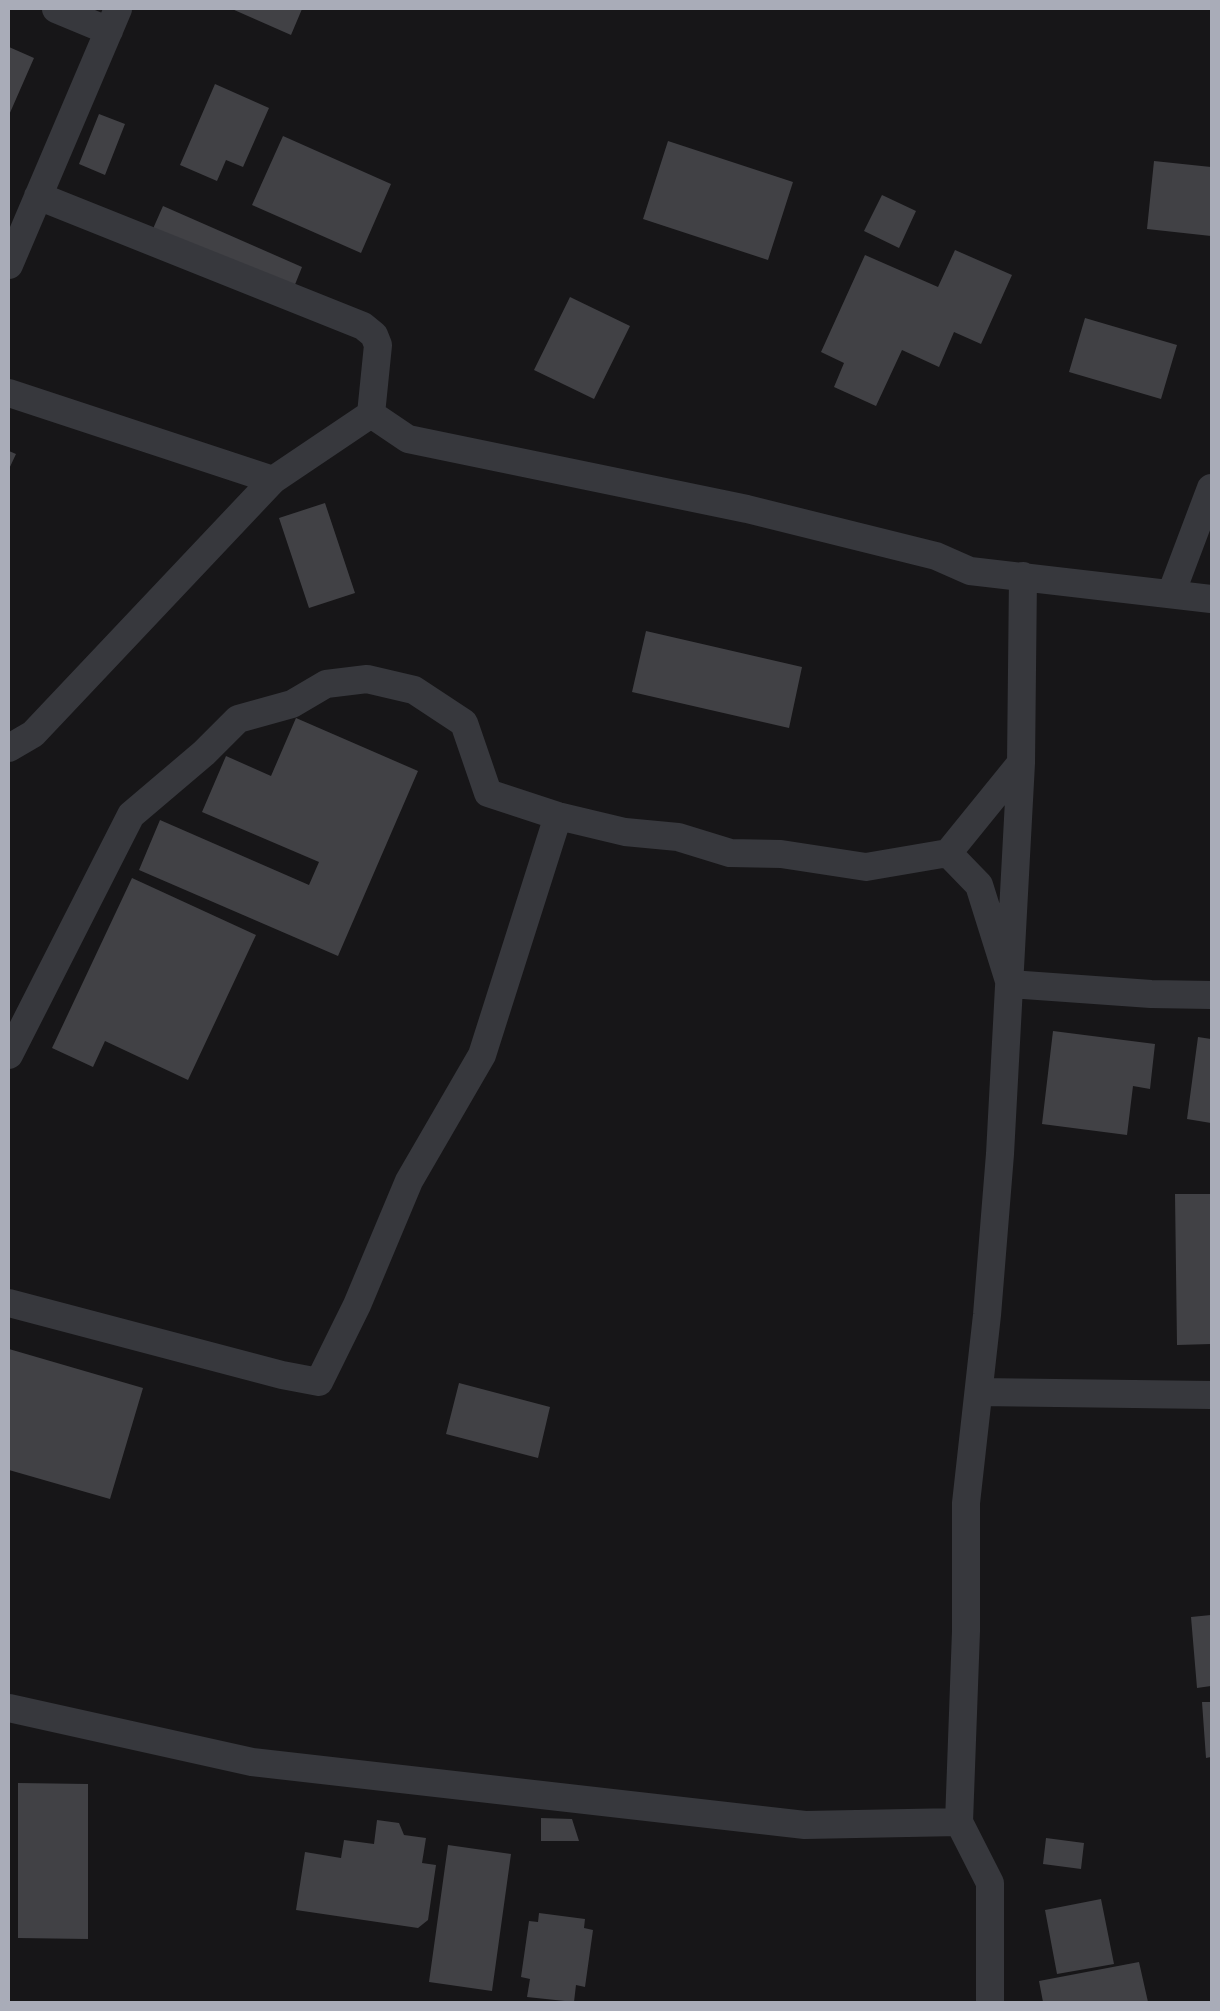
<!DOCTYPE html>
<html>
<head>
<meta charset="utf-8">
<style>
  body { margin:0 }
  #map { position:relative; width:1220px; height:2011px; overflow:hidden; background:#171618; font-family:"Roboto Condensed",sans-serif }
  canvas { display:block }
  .frame { position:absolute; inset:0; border:10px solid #a9acb8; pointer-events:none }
</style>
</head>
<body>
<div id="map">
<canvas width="1220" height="2011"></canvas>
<div class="frame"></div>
</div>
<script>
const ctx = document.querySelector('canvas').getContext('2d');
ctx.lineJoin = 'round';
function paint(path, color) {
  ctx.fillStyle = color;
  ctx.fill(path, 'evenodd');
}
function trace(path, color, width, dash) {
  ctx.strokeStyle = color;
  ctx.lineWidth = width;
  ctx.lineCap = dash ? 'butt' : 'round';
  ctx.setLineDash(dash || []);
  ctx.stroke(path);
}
paint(new Path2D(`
  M232,9H302L291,35Z
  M9,47L34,58L9,115Z
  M215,84L269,108L243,167L226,160L217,181L180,165Z
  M99,114L125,124L105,175L79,164Z
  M283,136L391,184L361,253L252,205Z
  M668,141L793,182L768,260L643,219Z
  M1154,161L1211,167V236L1147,229Z
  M882,195L916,211L899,248L864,231Z
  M163,206L302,267L292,292L152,231Z
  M955,250L1012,275L981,344L954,332L939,367L902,350L876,406L834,387L844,363L821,352L865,255L938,287Z
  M570,297L630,326L594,399L534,370Z
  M1085,318L1177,345L1161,399L1069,372Z
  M9,451L16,454L9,469Z
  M325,503L355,593L309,608L279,518Z
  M646,631L802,667L789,728L632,692Z
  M296,718L418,771L338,956L139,870L160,820L309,885L319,862L202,812L226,756L271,776Z
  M132,878L256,935L188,1080L105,1041L93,1067L52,1048Z
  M1053,1031L1155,1044L1150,1089L1133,1086L1127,1135L1042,1124Z
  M1198,1037L1211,1039V1123L1187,1119Z
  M1175,1194H1211V1344L1177,1345Z
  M9,1349L143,1388L110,1499L9,1470Z
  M459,1383L550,1407L538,1458L446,1434Z
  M1211,1615V1686L1197,1688L1191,1617Z
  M1202,1702H1211V1757L1206,1758Z
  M18,1783L88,1784V1939L18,1938Z
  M541,1818L572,1819L579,1841H541Z
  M377,1820L399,1823L404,1835L426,1838L422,1863L436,1865L428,1920L418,1928L296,1910L305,1852L341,1858L344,1840L374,1844Z
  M1046,1838L1084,1843L1081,1869L1043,1864Z
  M448,1845L511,1854L492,1991L429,1982Z
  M1101,1899L1114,1964L1057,1974L1045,1910Z
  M539,1913L585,1919L584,1928L593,1930L585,1987L576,1985L574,2002L527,1997L530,1979L521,1977L529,1921L538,1922Z
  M1139,1962L1148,2002H1043L1039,1981Z`), '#414145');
trace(new Path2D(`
  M56,9L109,31
  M9,265L118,9
  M9,393L273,480
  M371,414L408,439L747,509L936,556L970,571L1211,599
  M1171,594L1211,488
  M9,748L33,734L273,480L371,414L378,345L374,335L363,326L38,196
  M948,853L979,885L1010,984L1151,994L1211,995
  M9,1055L131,815L204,753L238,719L292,704L326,684L367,679L414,690L464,723L488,793L558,816L625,832L678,837L730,853L781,854L866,867L948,853L1021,763
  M9,1303L282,1375L319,1382L357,1305L409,1181L482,1055L558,816
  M979,1392L1211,1395
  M9,1708L252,1762L805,1825L959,1822
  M990,2002V1883L959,1822L966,1631V1503L987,1315L1000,1154L1021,763L1023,576`), '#37383d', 28);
</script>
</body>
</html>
